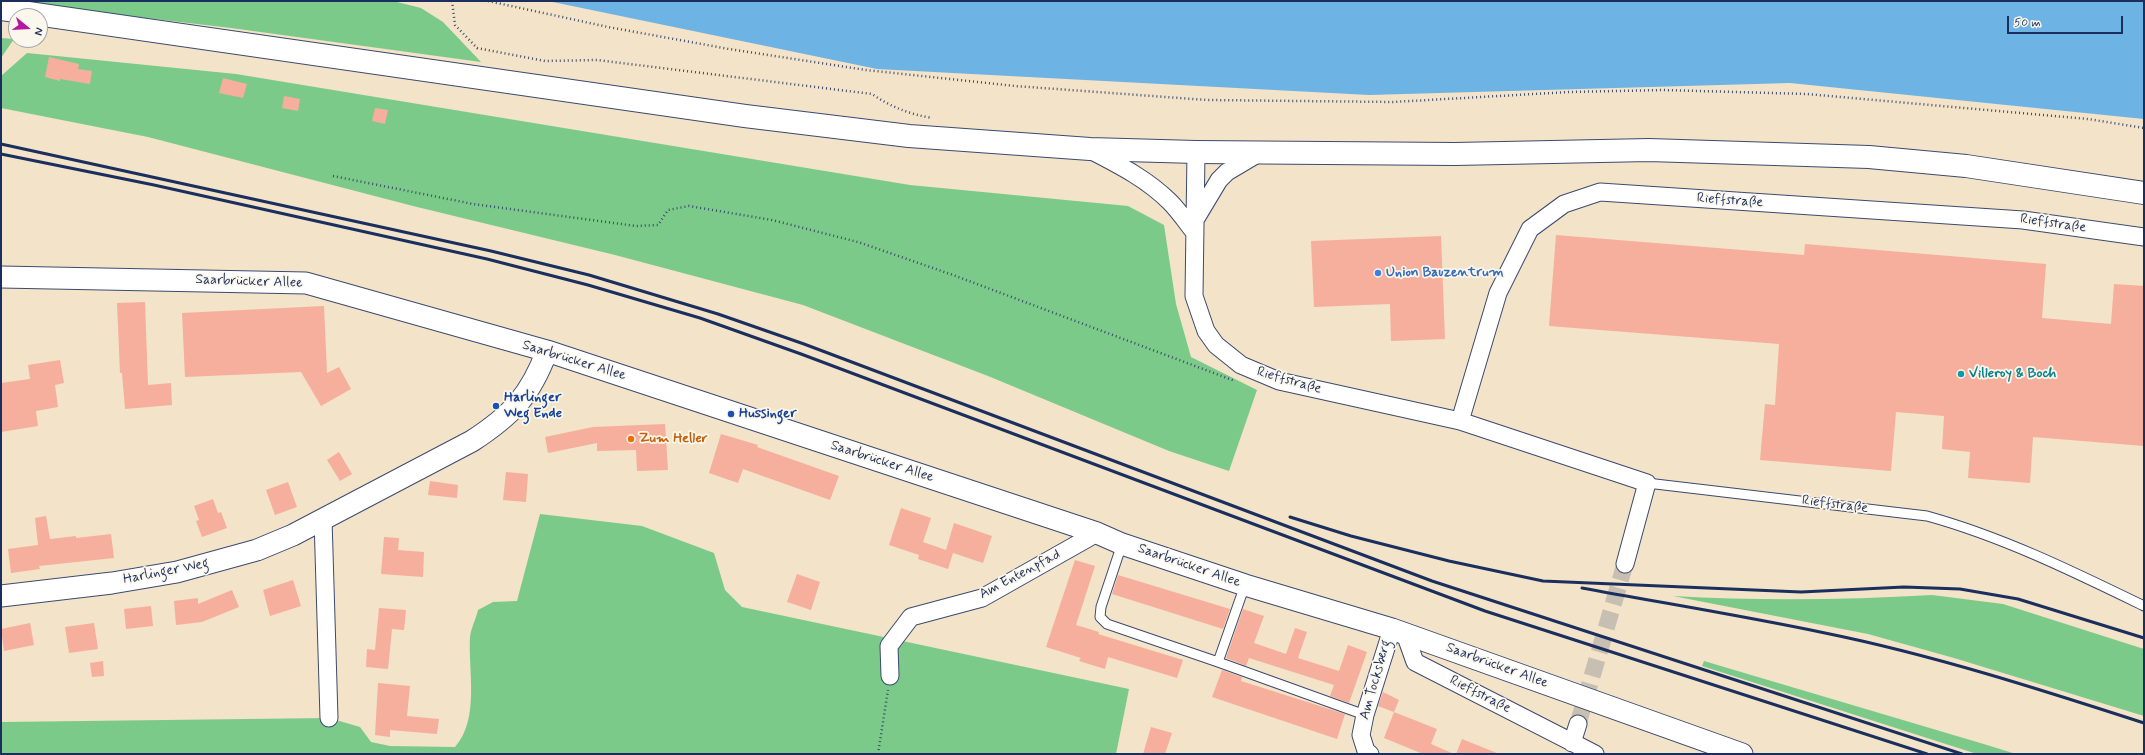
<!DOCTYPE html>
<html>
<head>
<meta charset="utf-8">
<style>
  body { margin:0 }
  #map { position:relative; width:2145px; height:755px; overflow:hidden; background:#f3e3c8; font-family:Mynerve,sans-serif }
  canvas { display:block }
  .frame { position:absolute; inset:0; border:2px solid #1b2f5e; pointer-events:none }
  .north { position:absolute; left:8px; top:8px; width:40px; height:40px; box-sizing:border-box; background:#fbf7ec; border:1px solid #a1a7b3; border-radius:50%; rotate:108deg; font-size:11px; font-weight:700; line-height:16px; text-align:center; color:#1b2f5e }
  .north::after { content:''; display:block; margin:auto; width:14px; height:18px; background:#b5179e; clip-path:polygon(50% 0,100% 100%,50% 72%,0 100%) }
  .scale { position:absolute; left:2007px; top:16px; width:116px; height:18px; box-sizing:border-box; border:2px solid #1b2f5e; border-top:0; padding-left:5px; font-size:12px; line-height:14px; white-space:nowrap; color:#1b2f5e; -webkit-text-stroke:3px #fbf7ec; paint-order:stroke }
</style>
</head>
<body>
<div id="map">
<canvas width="2145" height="755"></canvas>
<div class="frame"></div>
<div class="north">N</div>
<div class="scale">50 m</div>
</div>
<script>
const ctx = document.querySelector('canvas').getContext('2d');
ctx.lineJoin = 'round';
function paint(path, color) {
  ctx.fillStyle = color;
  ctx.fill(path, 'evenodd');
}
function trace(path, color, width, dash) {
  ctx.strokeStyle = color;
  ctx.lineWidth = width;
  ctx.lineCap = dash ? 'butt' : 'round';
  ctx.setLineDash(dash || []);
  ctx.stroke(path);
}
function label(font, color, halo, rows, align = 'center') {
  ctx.font = font + ' Mynerve,sans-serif';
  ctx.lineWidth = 3.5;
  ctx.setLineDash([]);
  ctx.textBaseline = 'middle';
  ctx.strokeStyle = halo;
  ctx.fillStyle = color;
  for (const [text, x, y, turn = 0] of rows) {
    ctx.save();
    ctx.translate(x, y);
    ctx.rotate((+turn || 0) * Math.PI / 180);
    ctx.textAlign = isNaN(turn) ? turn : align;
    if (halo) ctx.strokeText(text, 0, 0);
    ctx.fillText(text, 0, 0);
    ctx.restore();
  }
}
paint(new Path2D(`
  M1,1H393L421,8L443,22L481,62L231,28Z
  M1,38L14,39L1,58Z
  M27,53L236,74L910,185L1128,206L1164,225L1176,304L1191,357L1257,390L1229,471L1169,451L988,376L803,305L615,255L413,206L148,137L1,108V76Z
  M540,514L642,526L714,553L725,590L742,607L1129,689L1116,754H1V722L329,718L360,727L371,742L390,746L455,747C480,719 468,671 470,637C471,628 476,619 478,610L493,602L517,601Z
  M1932,595L2003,604L2144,649V716L1954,658L1868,634L1673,596C1759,601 1845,600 1932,595Z
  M1704,661L1987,745L2016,754H1977L1702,666Z`), '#7cca89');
paint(new Path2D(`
  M548,1H2144V119L1790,83L1369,95L877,69Z`), '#6db3e4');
paint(new Path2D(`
  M49,57L79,64L78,69L92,71L90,84L60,79V81L45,77Z
  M223,78L247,84L243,98L219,93Z
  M284,96L300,99L298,111L282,108Z
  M375,108L388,110L385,124L372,121Z
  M1556,235L1804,255L1805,244L2046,264L2042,318L2111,324L2114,284L2144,286V446L2033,437L2030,483L1968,478L1970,452L1942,449L1944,416L1896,412L1891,471L1760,460L1765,404L1775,405L1779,344L1549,326Z
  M1441,236L1445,339L1391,341L1390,304L1314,307L1311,241Z
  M145,302L148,385L171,383L172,405L125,409L122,373H120L117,303Z
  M324,306L327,373L339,367L351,389L321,406L301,372L185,377L182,313Z
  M60,360L64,383L55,385L58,407L36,411L38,426L1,432V383L30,379L28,365Z
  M665,424L668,470L637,471L636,450L597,451V443L548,453L545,437L593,427Z
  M721,434L758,445L757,447L839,476L830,500L743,469L738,483L709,473Z
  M339,452L352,474L340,481L327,460Z
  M506,472L528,474L526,502L503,500Z
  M430,481L458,485L457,498L428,495Z
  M288,482L297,507L275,515L266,490Z
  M213,499L218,513L221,512L227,528L202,537L196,521L199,520L194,506Z
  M901,508L931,518L923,542L946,550L954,523L992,536L983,563L953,553L948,569L918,559L919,555L889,545Z
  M46,516L50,539L76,536V538L111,534L114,558L39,566L40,569L11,573L8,549L38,545L35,518Z
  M384,537L399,538L398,550L424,552L423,577L381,574Z
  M1075,560L1095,566L1076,625L1099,632L1098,634L1183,660L1177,678L1108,657L1105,669L1079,661L1081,658L1046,647Z
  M797,574L820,582L811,610L787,602Z
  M1118,575L1230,609L1223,629L1112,594Z
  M293,580L301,606L270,616L263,590Z
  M232,590L239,607L202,622L176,625L174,601L198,598V604Z
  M151,606L153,626L126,629L124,609Z
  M379,608L406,610L404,630L392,629L388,669L366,667L367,649L375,650Z
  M1243,609L1264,616L1254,643L1286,654L1295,628L1307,632L1298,658L1339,671L1348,645L1367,652L1349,703L1330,696L1334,685L1249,658L1246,666L1226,658Z
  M30,623L34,645L4,651L1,629Z
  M94,623L98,649L69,653L65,627Z
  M103,661L104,676L92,677L90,663Z
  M1222,670L1242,677L1241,681L1345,714L1337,739L1212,697Z
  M378,683L410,686L407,716L439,719L437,734L390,730V737L375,735Z
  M1383,692L1399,700L1394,712L1378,706Z
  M1394,712L1437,729L1431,744L1454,754H1423L1384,738Z
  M1151,727L1172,733L1165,754H1143Z
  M1462,739L1497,753V754H1456Z`), '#f5af9c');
trace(new Path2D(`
  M1578,724L1625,564`), '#c8bfb3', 17, [17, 8]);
const service = new Path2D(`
  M1647,483L1927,516C2003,537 2074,572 2144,606
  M1122,544L1101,607L1100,617L1107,624L1218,662
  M1245,585L1218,662L1365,715`);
const minor = new Path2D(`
  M1090,150C1119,165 1147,179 1170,202C1179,211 1187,223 1195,233
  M1196,152L1194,296L1206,331L1216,345L1241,365L1279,381L1460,421L1647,483L1625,564
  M1195,220L1219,180L1227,172L1259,153
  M1460,421L1498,293L1530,229L1564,204L1600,192L2023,220L2144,237
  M323,519L329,718
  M1405,634L1415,662L1595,754
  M890,676L889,646L911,617L982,598L1097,533
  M1572,743L1578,724
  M1370,754L1366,751L1361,735L1365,715L1392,629`);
const tertiary = new Path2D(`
  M1,277L306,283L547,351L1097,533L1122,544L1245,585L1392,629L1742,754
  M1,596L112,583L177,572L257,550L293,535L472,441C512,415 530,396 547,351`);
const secondary = new Path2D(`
  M1,9L745,116L909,136L1090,149L1196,152L1455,154L1649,150L1869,157L1966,166L2144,193`);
trace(service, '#3b4a6e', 11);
trace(minor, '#3b4a6e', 19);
trace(tertiary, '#3b4a6e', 23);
trace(secondary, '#3b4a6e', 24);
trace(new Path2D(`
  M452,1L455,25L477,48L545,61L597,60L872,94C891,107 909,114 932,118
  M488,1L608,27L729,49L866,70L1015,86L1207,100L1393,102L1569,92L1663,90L1807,94L2088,119L2144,128
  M333,176L473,204L636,226L658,225L668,210L689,206L772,220L858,242L953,275L1235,381
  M878,754L888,690`), '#3b4a6e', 2.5, [1, 3]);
trace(service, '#fff', 9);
trace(minor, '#fff', 17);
trace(tertiary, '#fff', 21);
trace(secondary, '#fff', 22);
trace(new Path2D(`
  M1,144L491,251L589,275L718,314L804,344L1432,581L1962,754
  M1,154L154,185L487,259L588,285L700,318L801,354L1485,611L1927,754
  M1290,517L1351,536L1449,561L1543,581L1801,592L1904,587L1960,589L2018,599L2144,638
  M1582,588C1663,603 1744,616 1825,633C1933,655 2039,689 2144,723`), '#1b2f5e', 3);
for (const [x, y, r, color] of [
  [1378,273,4,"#3f7fe0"],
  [1961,374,4,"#0f9aa8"],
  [496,406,4,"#1a4fb4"],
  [731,414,4,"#1a4fb4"],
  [631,439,4,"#e8710a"]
]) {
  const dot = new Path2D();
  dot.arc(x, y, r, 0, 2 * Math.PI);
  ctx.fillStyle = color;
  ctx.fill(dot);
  trace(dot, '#fbf7ec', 1.5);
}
label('14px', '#1b2f5e', '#fbf7ec', [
  ["Rieffstraße",1730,201,4],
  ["Rieffstraße",2053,224,8],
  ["Saarbrücker Allee",249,282,2],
  ["Saarbrücker Allee",574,361,17],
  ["Rieffstraße",1289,381,16],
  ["Saarbrücker Allee",882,462,18],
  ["Rieffstraße",1835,505,7],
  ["Saarbrücker Allee",1189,566,19],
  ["Harlinger Weg",166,572,-11],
  ["Am Entenpfad",1020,575,-28],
  ["Saarbrücker Allee",1497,666,20],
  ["Am Tocksberg",1376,680,-74],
  ["Rieffstraße",1480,695,27]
]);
label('bold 14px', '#366cbe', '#fbf7ec', [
  ["Union Bauzentrum",1386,273]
], 'left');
label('bold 14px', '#0d838f', '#fbf7ec', [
  ["Villeroy & Boch",1969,374]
], 'left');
label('bold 14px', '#164399', '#fbf7ec', [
  ["Harlinger",504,398],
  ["Weg Ende",504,414],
  ["Hussinger",739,414]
], 'left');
label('bold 14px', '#c56008', '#fbf7ec', [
  ["Zum Heller",639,439]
], 'left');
</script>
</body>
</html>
